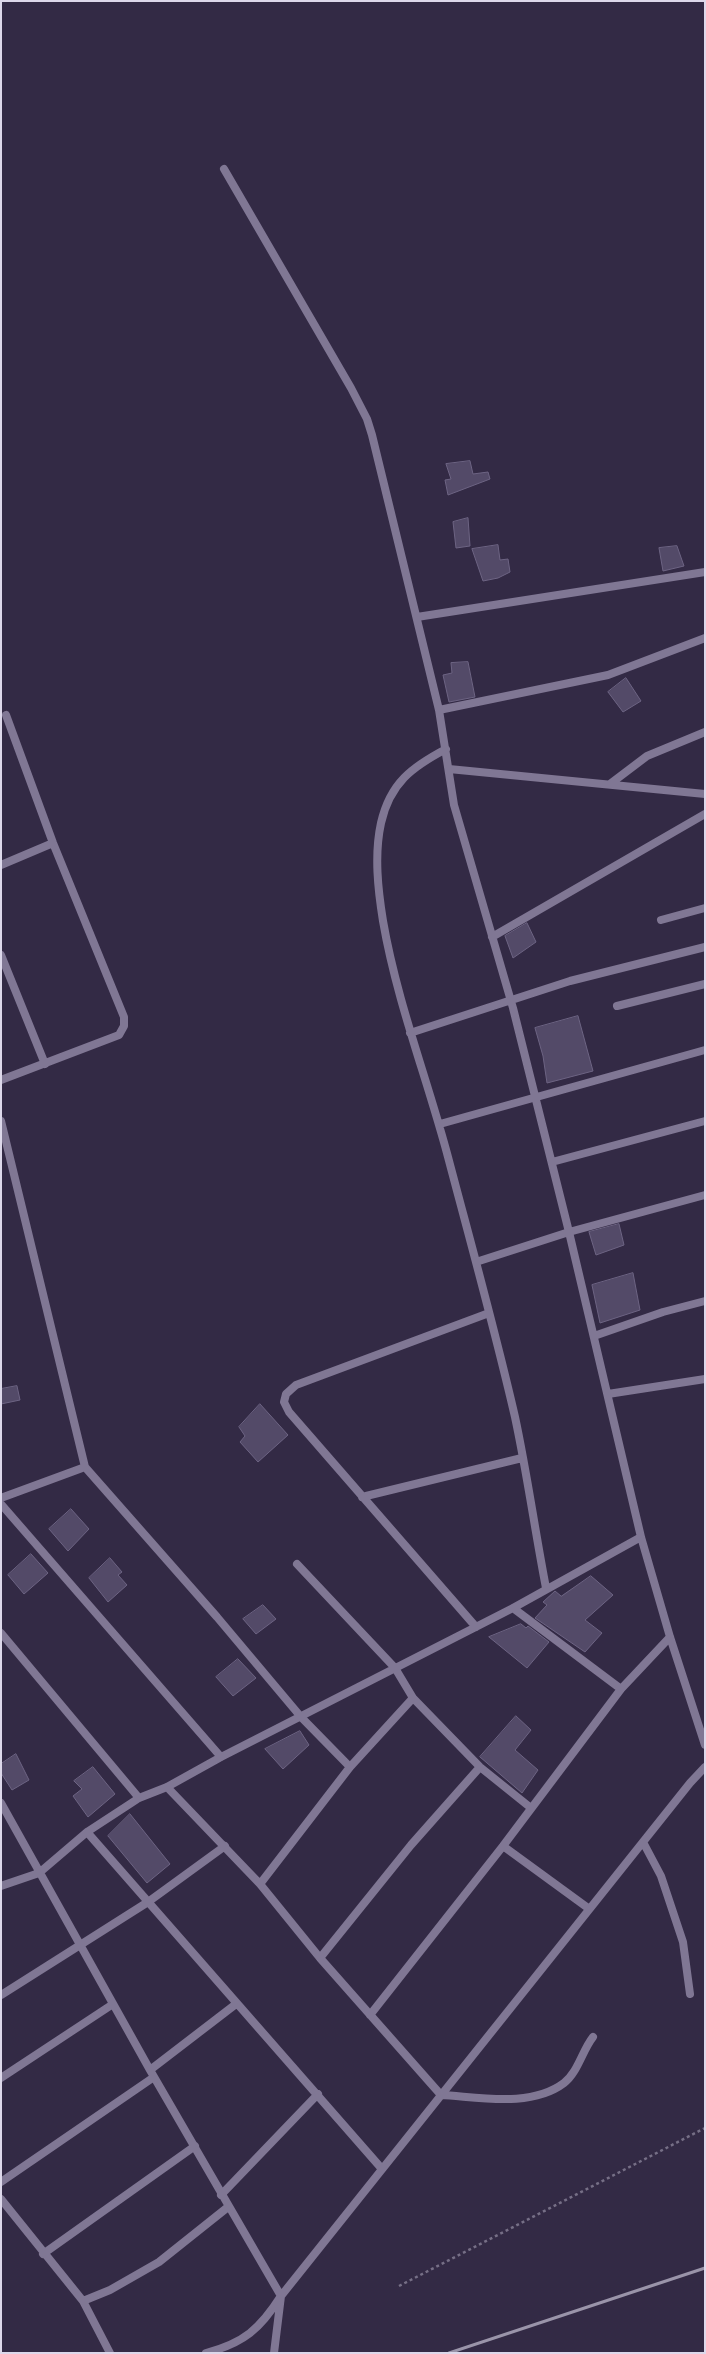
<!DOCTYPE html>
<html>
<head>
<meta charset="utf-8">
<style>
  body { margin:0 }
  #map { position:relative; width:706px; height:2354px; overflow:hidden; background:#332a45; font-family:Raleway,sans-serif }
  canvas { display:block }
  .frame { position:absolute; inset:0; border:2px solid #ddd8ea; pointer-events:none }
</style>
</head>
<body>
<div id="map">
<canvas width="706" height="2354"></canvas>
<div class="frame"></div>
</div>
<script>
const ctx = document.querySelector('canvas').getContext('2d');
ctx.lineJoin = 'round';
function paint(path, color) {
  ctx.fillStyle = color;
  ctx.fill(path, 'evenodd');
}
function trace(path, color, width, dash) {
  ctx.strokeStyle = color;
  ctx.lineWidth = width;
  ctx.lineCap = dash ? 'butt' : 'round';
  ctx.setLineDash(dash || []);
  ctx.stroke(path);
}
const building = new Path2D(`
  M470,461L473,474L488,472L490,479L448,495L445,480L451,479L446,464Z
  M468,518L470,546L456,548L453,522Z
  M498,545L500,560L508,559L510,572L498,578L483,581L472,549Z
  M677,546L684,566L663,571L659,548Z
  M468,662L475,697L449,702L443,675L452,673L451,663Z
  M626,678L641,701L623,712L608,692Z
  M527,923L536,942L513,958L505,936Z
  M578,1016L593,1071L547,1083L543,1056L535,1028Z
  M619,1224L624,1245L596,1255L589,1232Z
  M633,1273L640,1310L600,1323L592,1285Z
  M17,1386L20,1400L1,1404V1389Z
  M260,1404L288,1435L258,1462L240,1442L245,1436L239,1427Z
  M71,1509L89,1529L68,1551L49,1529Z
  M31,1554L48,1573L24,1594L8,1575Z
  M110,1558L122,1572L118,1575L127,1585L108,1602L89,1578Z
  M591,1576L613,1595L585,1620L602,1633L585,1652L535,1618L547,1605L543,1602L555,1591L561,1596Z
  M263,1605L276,1619L256,1634L243,1619Z
  M521,1624L526,1628L528,1626L549,1642L527,1668L489,1637Z
  M238,1659L256,1678L233,1696L216,1677Z
  M516,1716L531,1730L515,1750L538,1770L522,1793L480,1757Z
  M300,1731L309,1745L283,1769L265,1749Z
  M16,1754L29,1780L12,1790L1,1773V1764Z
  M93,1767L115,1794L88,1817L73,1796L82,1789L74,1781Z
  M130,1814L170,1864L147,1883L108,1836Z`);
paint(building, '#534a68');
trace(building, '#6d6483', 1);
trace(new Path2D(`
  M399,2286L705,2128`), '#766f86', 2.5, [3, 3]);
trace(new Path2D(`
  M224,169L351,388L367,419L372,435L439,710L454,805L513,1008L569,1232L641,1537L670,1637L705,1745
  M417,617L705,572
  M439,710L608,675L705,638
  M446,749C412,767 390,783 381,823C374,855 378,890 383,921C397,1002 427,1078 448,1157C471,1244 495,1330 515,1417C527,1473 535,1531 546,1588
  M449,769L705,794
  M610,784L647,756L705,732
  M1,865L53,843
  M661,920L705,908
  M492,937L705,814
  M1,955L45,1064
  M617,1006L705,984
  M410,1033L570,981L705,947
  M1,1080L119,1035L124,1026V1017L53,843L6,715
  M1,1121L85,1467L217,1617L301,1717L350,1767
  M440,1124L705,1050
  M552,1162L705,1121
  M476,1262L569,1232L705,1195
  M594,1336L663,1312L705,1301
  M608,1394L705,1379
  M362,1497L522,1458
  M1,1498L85,1467
  M1,1504L221,1757
  M297,1564L395,1668L413,1698L480,1767L531,1808
  M513,1608L621,1689
  M476,1627L289,1412L284,1402L286,1394L296,1385L489,1313
  M1,1633L139,1798
  M167,1787L260,1884L320,1958L441,2095C479,2097 531,2108 564,2083C578,2072 582,2051 593,2037
  M1,1803L150,2070L281,2296L274,2353
  M87,1832L382,2169
  M643,1842L661,1876L683,1942L690,1994
  M503,1846L588,1908
  M260,1884L350,1767L413,1698
  M1,1886L39,1873L87,1832L139,1798L167,1787L221,1757L513,1608L641,1537
  M320,1958L411,1845L480,1767
  M1,1995L148,1902L225,1846
  M370,2015L503,1846L621,1689L670,1637
  M150,2070L236,2004
  M1,2078L113,2004
  M1,2182L154,2077
  M221,2195L318,2094
  M1,2199L83,2301L110,2353
  M43,2254L195,2146
  M83,2301L110,2290L159,2262L228,2207
  M206,2353C244,2343 260,2329 281,2296L690,1783L705,1767`), '#807794', 8);
trace(new Path2D(`
  M449,2353L705,2268`), '#9a94a9', 3);
</script>
</body>
</html>
